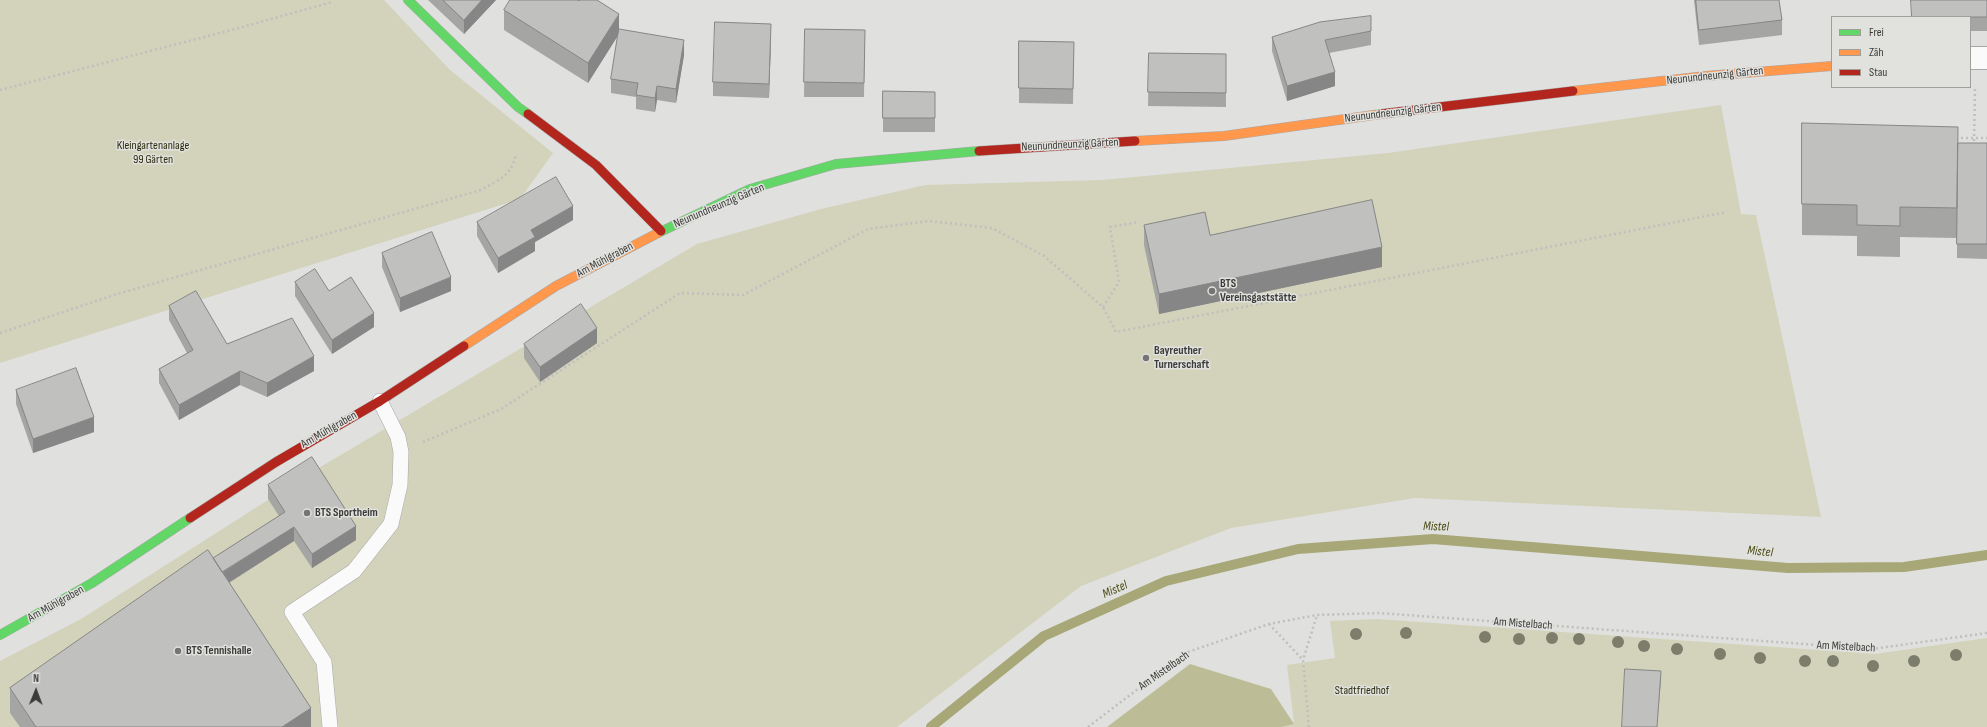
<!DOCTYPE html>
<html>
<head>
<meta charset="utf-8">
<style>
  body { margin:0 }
  #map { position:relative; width:1987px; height:727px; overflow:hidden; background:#e0e0df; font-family:"Sofia Sans Condensed",sans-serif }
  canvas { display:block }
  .legend { position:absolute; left:1831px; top:16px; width:140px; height:72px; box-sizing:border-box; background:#e1e1de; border:1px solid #9f9f9c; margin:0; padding:5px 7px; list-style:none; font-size:12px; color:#3b3b3a }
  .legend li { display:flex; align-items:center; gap:8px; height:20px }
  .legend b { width:20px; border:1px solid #9f9f9c }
  .north { position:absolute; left:16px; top:671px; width:40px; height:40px; -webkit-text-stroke:3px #e1e1de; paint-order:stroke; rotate:1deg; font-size:11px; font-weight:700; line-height:16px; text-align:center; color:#3b3b3a }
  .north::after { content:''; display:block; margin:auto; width:14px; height:18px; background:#3b3b3a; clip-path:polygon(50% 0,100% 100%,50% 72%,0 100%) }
</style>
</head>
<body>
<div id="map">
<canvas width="1987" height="727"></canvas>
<ul class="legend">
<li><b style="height:5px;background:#63d668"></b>Frei</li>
<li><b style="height:5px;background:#ff974d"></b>Zäh</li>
<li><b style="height:5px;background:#b3261e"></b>Stau</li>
</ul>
<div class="north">N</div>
</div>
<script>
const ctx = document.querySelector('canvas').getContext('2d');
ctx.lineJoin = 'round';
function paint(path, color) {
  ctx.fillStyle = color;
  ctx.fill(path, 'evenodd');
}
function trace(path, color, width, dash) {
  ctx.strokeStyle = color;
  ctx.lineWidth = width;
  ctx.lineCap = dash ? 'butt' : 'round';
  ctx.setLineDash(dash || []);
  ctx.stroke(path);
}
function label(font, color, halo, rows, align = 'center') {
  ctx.font = font + ' "Sofia Sans Condensed",sans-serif';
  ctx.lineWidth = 3;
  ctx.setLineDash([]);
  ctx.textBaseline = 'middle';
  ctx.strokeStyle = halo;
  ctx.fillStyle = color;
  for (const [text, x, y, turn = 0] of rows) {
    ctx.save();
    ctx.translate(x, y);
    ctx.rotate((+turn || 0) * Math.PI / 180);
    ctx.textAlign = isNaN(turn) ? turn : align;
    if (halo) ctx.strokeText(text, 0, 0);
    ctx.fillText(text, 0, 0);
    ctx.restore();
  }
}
paint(new Path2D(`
  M0,0H384L450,70L553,153L520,199L0,363Z
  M1721,105L1741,214L1756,215L1821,517L1415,498L1231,528L1081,586L897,727H0V661L81,619L312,472L697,244L821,209L925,185L1103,180L1388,153Z
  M1377,619L1875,654L1987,638V727H1281L1294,723L1287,665L1335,658L1330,621Z`), '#d2d3ba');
paint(new Path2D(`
  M1190,664L1271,689L1294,724L1281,727H1107Z`), '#bcbd96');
trace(new Path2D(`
  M931,727L1044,636L1166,581L1298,549L1433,539L1788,568L1904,567L1987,555`), '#a7a777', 10);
const lane = new Path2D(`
  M330,727L324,662L292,612L354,571L391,524L400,485L401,452L398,437L380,401`);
const street = new Path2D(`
  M1970,58H1987`);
const fast = new Path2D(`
  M408,0L518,107L528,114
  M658,233L750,189L836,164L979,151
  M0,635L92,583L190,518`);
const slow = new Path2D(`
  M1573,91L1706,76L1832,66
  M1135,141L1224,136L1381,114
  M464,346L556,286L658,233`);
const jam = new Path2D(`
  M528,114L596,165L661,231
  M1381,114L1573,91
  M979,151L1135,141
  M190,518L276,462L380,401L464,346`);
trace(lane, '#a8a8a7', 16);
trace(street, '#a8a8a7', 24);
trace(fast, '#a8a8a7', 10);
trace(slow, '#a8a8a7', 10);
trace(jam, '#a8a8a7', 10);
trace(new Path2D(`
  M0,90L239,28L332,2
  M1956,138H1987
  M1974,146L1975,87
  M1103,307L1119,282L1110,227L1139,222
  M0,333L114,295L204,269L481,190C500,179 510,177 516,155
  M423,442L501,409L680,293L743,295L868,229L929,221L992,228L1044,256L1103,307L1116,332L1727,212
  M1269,624L1303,660
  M1088,727L1185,653L1269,624L1317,615L1379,613L1872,649L1987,633
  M1309,727L1303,660L1317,615`), '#bfbfbe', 2.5, [2, 3]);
trace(lane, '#fafafa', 15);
trace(street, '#fafafa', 22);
trace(fast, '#63d668', 9);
trace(slow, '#ff974d', 9);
trace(jam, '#b3261e', 9);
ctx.fillStyle = '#7c7d6b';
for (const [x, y] of [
  [1406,633],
  [1356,634],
  [1485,637],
  [1552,638],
  [1519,639],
  [1579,639],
  [1618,642],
  [1644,646],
  [1677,649],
  [1720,654],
  [1956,655],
  [1760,658],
  [1805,661],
  [1833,661],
  [1914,661],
  [1873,666]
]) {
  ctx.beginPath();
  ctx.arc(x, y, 6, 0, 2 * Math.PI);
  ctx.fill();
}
paint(new Path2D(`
  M428,0H496L464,34Z
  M1694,0H1779L1782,20V35L1699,45Z
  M1987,0V31H1970V17Z
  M504,10L619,31L684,55L676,103L657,100L655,112L636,109V97L611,93V79L618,35L588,83L504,30Z
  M1371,16V45L1329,53L1335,86L1287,101L1272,51V37Z
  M805,29L865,30L864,97H804Z
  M771,38L769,98L713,96V82Z
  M1019,41L1074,42L1073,104L1019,103Z
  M1149,53L1226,54V107L1148,106Z
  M883,91L935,92V132H883Z
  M1802,123L1958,143H1987V259L1957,258V215V238L1900,237V257L1857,256V236L1802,235Z
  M573,220L535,242V251L498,273L477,236V222Z
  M1144,225L1210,235L1382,267L1159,314L1144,245Z
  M382,253L451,291L400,312L382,267Z
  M295,282L329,291L374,327L332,354L295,296Z
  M169,306L227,344L314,371L267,397L240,385L179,420L159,383V369L187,353L169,320Z
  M597,343L540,382L524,358V344Z
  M16,390L94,432L33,453L16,404Z
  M268,485L356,540L312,568L294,541L229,583L311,727H20L10,713V688L213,558L279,516L268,499Z`), '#a5a5a4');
paint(new Path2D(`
  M482,0H496L464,34V20Z
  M619,14V34L588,83V63Z
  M771,24V38L769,98V84Z
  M684,40V55L676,103V89Z
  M1335,72V86L1287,101V86Z
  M657,86V100L655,112V98Z
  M573,206V220L535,242V251L498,273V258L531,230Z
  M1382,247V267L1159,314V294Z
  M451,277V291L400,312V298Z
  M374,313V327L332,354V340Z
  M597,328V343L540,382V367Z
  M314,356V371L267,397V383Z
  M240,371V385L179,420V405Z
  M94,417V432L33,453V439Z
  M356,526V540L312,568V554Z
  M294,527V541L217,590V576Z
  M1661,671V679L1657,727Z
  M311,708V727H282Z`), '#868686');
const building = new Path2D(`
  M443,0H482L464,20Z
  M510,0H578L579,1V0H597L619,14L588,63L504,10Z
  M1696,0H1779L1782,20L1699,30Z
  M1911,0H1987V17H1912Z
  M1371,16V31L1325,40L1335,72L1287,86L1272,37L1320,22Z
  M715,22L771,24L769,84L713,82Z
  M619,29L684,40L676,89L657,86L655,98L636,95L638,83L611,79Z
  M805,29L865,30L864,83L804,82Z
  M1019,41L1074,42L1073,89L1019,88Z
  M1149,53L1226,54V93L1148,92Z
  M883,91L935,92V118H883Z
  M1802,123L1958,127L1957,208L1900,207V226L1857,225V205L1802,204Z
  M1958,143H1987V244H1957Z
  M556,177L573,206L531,230L535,237L498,258L477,222Z
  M1372,200L1382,247L1159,294L1144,225L1205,212L1210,235Z
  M432,232L451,277L400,298L382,253Z
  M315,269L329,291L351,277L374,313L332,340L295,282Z
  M196,291L227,344L292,318L314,356L267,383L240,371L179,405L159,369L193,350L169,306Z
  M581,304L597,328L540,367L524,344Z
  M76,368L94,417L33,439L16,390Z
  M312,457L356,526L312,554L294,527L222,572L213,558L285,512L268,485Z
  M208,550L311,708L282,727H36L10,688Z
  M1625,669L1661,671L1657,727H1622Z`);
paint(building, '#c0c0bf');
trace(building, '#868686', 1);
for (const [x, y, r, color] of [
  [1212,291,4,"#757574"],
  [1146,358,4,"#757574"],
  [307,513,4,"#757574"],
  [178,651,4,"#757574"]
]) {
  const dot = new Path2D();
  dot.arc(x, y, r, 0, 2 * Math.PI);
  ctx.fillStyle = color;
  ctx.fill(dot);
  trace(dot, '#e1e1de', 1.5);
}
label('12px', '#3b3b3a', '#e1e1de', [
  ["Neunundneunzig Gärten",1715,76,-6],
  ["Neunundneunzig Gärten",1393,113,-7],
  ["Neunundneunzig Gärten",1070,145,-3],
  ["Neunundneunzig Gärten",719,206,-23],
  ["Am Mühlgraben",605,260,-28],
  ["Am Mühlgraben",329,430,-30],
  ["Am Mühlgraben",56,604,-29],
  ["Am Mistelbach",1523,624,4],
  ["Am Mistelbach",1846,647,3],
  ["Am Mistelbach",1164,671,-35]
]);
label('12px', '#2b2c0c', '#e1e1de', [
  ["Kleingartenanlage",153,146],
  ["99 Gärten",153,160],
  ["Stadtfriedhof",1362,691]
]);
label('bold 12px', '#3b3b3a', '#e1e1de', [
  ["BTS",1220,284],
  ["Vereinsgaststätte",1220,298],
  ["Bayreuther",1154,351],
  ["Turnerschaft",1154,365],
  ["BTS Sportheim",315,513],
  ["BTS Tennishalle",186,651]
], 'left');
label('italic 13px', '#4c4c17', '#e1e1de', [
  ["Mistel",1436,527,1],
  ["Mistel",1760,552,5],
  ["Mistel",1115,590,-24]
]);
</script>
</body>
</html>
